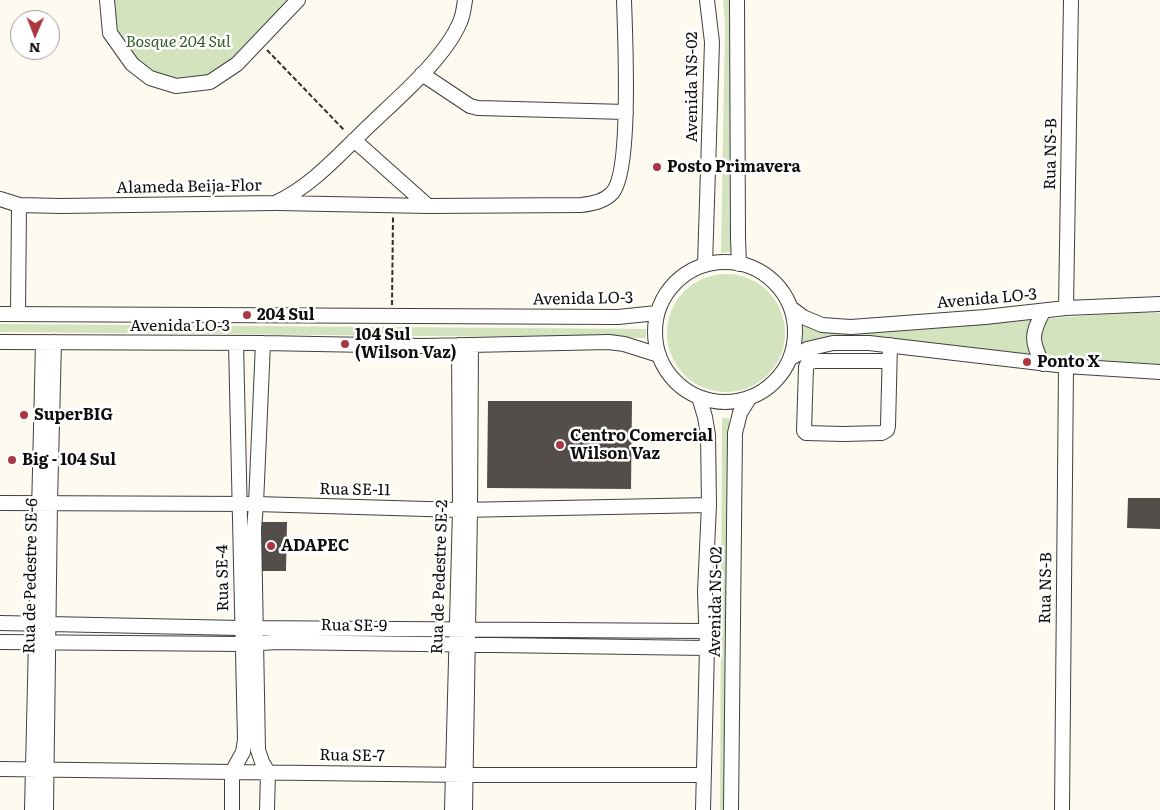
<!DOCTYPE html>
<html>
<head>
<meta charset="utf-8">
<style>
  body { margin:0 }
  #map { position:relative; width:1160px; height:810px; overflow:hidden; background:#fdfaef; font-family:Literata,serif }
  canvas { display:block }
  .north { position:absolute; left:10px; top:10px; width:50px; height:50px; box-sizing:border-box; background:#fff; border:1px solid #9e9e9e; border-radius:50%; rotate:181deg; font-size:14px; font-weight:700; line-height:20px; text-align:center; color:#0d0d0d }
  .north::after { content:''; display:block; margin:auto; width:18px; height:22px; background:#ac363f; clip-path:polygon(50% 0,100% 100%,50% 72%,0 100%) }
</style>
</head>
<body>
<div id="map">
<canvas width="1160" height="810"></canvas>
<div class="north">N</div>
</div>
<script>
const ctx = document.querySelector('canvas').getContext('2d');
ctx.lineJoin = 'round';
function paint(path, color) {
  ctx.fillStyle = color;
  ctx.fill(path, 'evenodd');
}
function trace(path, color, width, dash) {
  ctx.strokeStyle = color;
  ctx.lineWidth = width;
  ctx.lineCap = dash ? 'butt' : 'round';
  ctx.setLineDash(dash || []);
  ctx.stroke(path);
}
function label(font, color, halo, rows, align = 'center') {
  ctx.font = font + ' Literata,serif';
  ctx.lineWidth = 5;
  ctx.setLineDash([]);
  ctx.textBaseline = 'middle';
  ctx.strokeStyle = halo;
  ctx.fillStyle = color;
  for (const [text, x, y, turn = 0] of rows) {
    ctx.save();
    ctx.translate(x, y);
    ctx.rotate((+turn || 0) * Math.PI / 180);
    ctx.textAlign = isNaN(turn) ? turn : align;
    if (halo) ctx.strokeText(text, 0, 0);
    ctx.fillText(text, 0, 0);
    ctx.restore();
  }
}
paint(new Path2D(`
  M107,0H298L210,82L150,78L110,33Z
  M723,0H732L731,252L721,253L725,26Z
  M667 333a59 59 0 1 1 118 0a59 59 0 1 1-118 0Z
  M1122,313H1160V364L1125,363L1046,355L1043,350L1039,331L1044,319Z
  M1034,320C1026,332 1026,341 1032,354L890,340L803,344V326L832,331H890Z
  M0,324L646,329V338L0,332Z
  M722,418H729L726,810H720Z`), '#d2e3bd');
paint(new Path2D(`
  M488,401H632L631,489L487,488Z
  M1128,498H1160V529L1127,528Z
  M255,522H287L286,571H257Z`), '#544e4b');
const minor = new Path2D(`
  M107,0L110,33L132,64L150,78L176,86L210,82L237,64L298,0
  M737,0L738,238L739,264
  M422,74L470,106L478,108L626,112
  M354,140L428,206
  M0,199L19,205L61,206L275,203C314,185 341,152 372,123C400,96 445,58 460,22C463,16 464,7 465,0
  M278,203L428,206L581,205C591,204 605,201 612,193C632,173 625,33 624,0
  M655 332a70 70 0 1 1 140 0a70 70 0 1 1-140 0Z
  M705,265L712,42L707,0
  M791,308L803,317L822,325L851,327L985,317L1066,308L1160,304
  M1066,308L1071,0
  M1043,312C1031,334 1031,342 1043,364
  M0,314L618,317L657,313
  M18,314L19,205
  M0,342L263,343L423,346L609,342L624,344L659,355
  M263,343L256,504L254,529L258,750L262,762L268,772L267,810
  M791,358L807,349L833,343H869L1066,366L1160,372
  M889,361H814L808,363L806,367L804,431L806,433L843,434L882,433L887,430L888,426L890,345
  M699,397L705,417L708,435L709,505L705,592L707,648L703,810
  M0,503L256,504L460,510L709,505
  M0,623L241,628L705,631
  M0,642L243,644L278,642L707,648
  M0,769L465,775H703
  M32,810L43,342
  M46,810L50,503L54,342
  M232,810V772L243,752L245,740L236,343
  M452,810L460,510L459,345
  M465,810L470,510L471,345
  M731,810L735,433L740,413L750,397
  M1062,810L1066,366`);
trace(minor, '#404040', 16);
trace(new Path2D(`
  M267,50L345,131
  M392,305L393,217`), '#2f2f2f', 2, [5, 2.5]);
trace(minor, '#fff', 14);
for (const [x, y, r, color] of [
  [657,167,5,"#ac363f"],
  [247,315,5,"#ac363f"],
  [345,344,5,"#ac363f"],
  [1027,362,5,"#ac363f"],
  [24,415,5,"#ac363f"],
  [560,445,5,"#ac363f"],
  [12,460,5,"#ac363f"],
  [271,546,5,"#ac363f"]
]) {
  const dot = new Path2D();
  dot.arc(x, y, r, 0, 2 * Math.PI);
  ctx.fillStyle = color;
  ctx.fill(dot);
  trace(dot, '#fff', 2);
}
label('italic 16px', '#335d25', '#fff', [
  ["Bosque 204 Sul",178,42]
]);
label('16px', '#0d0d0d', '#fff', [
  ["Avenida NS-02",692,87,-90],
  ["Rua NS-B",1051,154,-89],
  ["Alameda Beija-Flor",189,187,-1],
  ["Avenida LO-3",583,299,-1],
  ["Avenida LO-3",987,299,-5],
  ["Avenida LO-3",180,326],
  ["Rua SE-11",355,490,1],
  ["Rua de Pedestre SE-6",31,576,-89],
  ["Rua de Pedestre SE-2",440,577,-88],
  ["Rua SE-4",223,578,-91],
  ["Rua NS-B",1046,588,-89],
  ["Avenida NS-02",716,602,-89],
  ["Rua SE-9",354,626,1],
  ["Rua SE-7",352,756,1]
]);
label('bold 16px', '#0d0d0d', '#fff', [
  ["Posto Primavera",667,167],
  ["204 Sul",257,315],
  ["104 Sul",355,335],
  ["(Wilson Vaz)",355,353],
  ["Ponto X",1037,362],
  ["SuperBIG",34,415],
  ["Centro Comercial",570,436],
  ["Wilson Vaz",570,454],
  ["Big - 104 Sul",22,460],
  ["ADAPEC",281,546]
], 'left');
</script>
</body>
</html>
